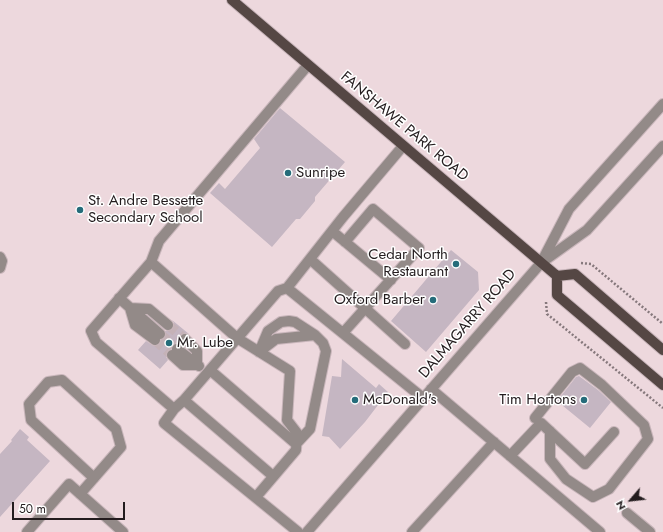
<!DOCTYPE html>
<html>
<head>
<meta charset="utf-8">
<style>
  body { margin:0 }
  #map { position:relative; width:663px; height:532px; overflow:hidden; background:#edd8dd; font-family:Jost,sans-serif }
  canvas { display:block }
  .north { position:absolute; left:611px; top:480px; width:40px; height:40px; -webkit-text-stroke:3px #fff; paint-order:stroke; rotate:242deg; font-size:11px; font-weight:700; line-height:16px; text-align:center; color:#231c1e }
  .north::after { content:''; display:block; margin:auto; width:14px; height:18px; background:#231c1e; clip-path:polygon(50% 0,100% 100%,50% 72%,0 100%) }
  .scale { position:absolute; left:12px; top:502px; width:113px; height:18px; box-sizing:border-box; border:2px solid #231c1e; border-top:0; padding-left:5px; font-size:12px; line-height:14px; white-space:nowrap; color:#231c1e; -webkit-text-stroke:3px #fff; paint-order:stroke }
</style>
</head>
<body>
<div id="map">
<canvas width="663" height="532"></canvas>
<div class="north">N</div>
<div class="scale">50 m</div>
</div>
<script>
const ctx = document.querySelector('canvas').getContext('2d');
ctx.lineJoin = 'round';
function paint(path, color) {
  ctx.fillStyle = color;
  ctx.fill(path, 'evenodd');
}
function trace(path, color, width, dash) {
  ctx.strokeStyle = color;
  ctx.lineWidth = width;
  ctx.lineCap = dash ? 'butt' : 'round';
  ctx.setLineDash(dash || []);
  ctx.stroke(path);
}
function label(font, color, halo, rows, align = 'center') {
  ctx.font = font + ' Jost,sans-serif';
  ctx.lineWidth = 3;
  ctx.setLineDash([]);
  ctx.textBaseline = 'middle';
  ctx.strokeStyle = halo;
  ctx.fillStyle = color;
  for (const [text, x, y, turn = 0] of rows) {
    ctx.save();
    ctx.translate(x, y);
    ctx.rotate((+turn || 0) * Math.PI / 180);
    ctx.textAlign = isNaN(turn) ? turn : align;
    if (halo) ctx.strokeText(text, 0, 0);
    ctx.fillText(text, 0, 0);
    ctx.restore();
  }
}
paint(new Path2D(`
  M280,108L345,162L315,197V201L300,219H296L272,247L210,193L219,183L225,189L260,148L254,139Z
  M451,250L478,272L479,290L426,352L391,321Z
  M172,320L189,334L184,333L180,335L179,340L180,344L174,343L171,349L167,351L166,357L168,360L160,369L138,350L146,341L154,346L160,344L161,340L166,336L165,331H170L173,329L174,323Z
  M342,359L376,388L379,384L388,392L365,422L340,449L329,437L322,436L332,376L341,377Z
  M579,376L598,390L611,402L590,428L557,401L576,377Z
  M20,429L29,437L27,440L50,461L0,517V454L12,441L11,440Z`), '#c5b6c2');
trace(new Path2D(`
  M168,325L185,339
  M160,334L177,349
  M155,340L172,355`), '#c5b2b7', 10, [10, 5]);
const minor = new Path2D(`
  M332,231L391,280
  M0,257L2,261L0,268
  M310,259L405,344
  M542,261L569,209L663,104
  M151,262L159,241L308,65
  M287,288L343,217L403,146
  M119,298L160,334
  M343,333L419,248L373,209L345,242
  M155,340L135,325L130,308L149,309L168,325
  M177,349L199,366
  M260,350L268,331L281,322L289,321L295,322L315,335
  M172,355L183,365H197V351L185,339
  M210,370L296,444L310,429L326,351L323,343L315,335L276,339L259,352
  M431,389L600,532
  M184,400L273,476
  M174,409L96,342L91,331L151,262L237,338L290,371L287,420L297,433L296,450L256,497
  M535,418L572,372L580,368L602,385L644,425L648,439L609,489L593,497L566,479L550,459V431
  M510,456L541,423L585,464L614,432
  M80,494L121,447L116,429L62,380L48,382L29,404L31,420L94,478
  M627,513L650,532
  M27,532L69,484L123,532
  M298,532L164,423L174,409L184,400L278,291L287,288L423,398
  M307,532L541,263L587,230L663,146
  M412,532L494,442`);
const major = new Path2D(`
  M232,0L557,276L575,274L663,350
  M557,276V295L663,385`);
trace(minor, '#c9b6bb', 12);
trace(major, '#c9b6bb', 12);
trace(new Path2D(`
  M581,263L591,264L663,324
  M546,302L547,314L663,408`), '#86787c', 2.5, [2, 2]);
trace(minor, '#938a88', 10);
trace(major, '#554744', 10);
for (const [x, y, r, color] of [
  [288,173,4,"#256c7a"],
  [80,210,4,"#256c7a"],
  [456,264,4,"#256c7a"],
  [433,300,4,"#256c7a"],
  [169,343,4,"#256c7a"],
  [355,400,4,"#256c7a"],
  [584,400,4,"#256c7a"]
]) {
  const dot = new Path2D();
  dot.arc(x, y, r, 0, 2 * Math.PI);
  ctx.fillStyle = color;
  ctx.fill(dot);
  trace(dot, '#fff', 1.5);
}
label('15px', '#231c1e', '#fff', [
  ["FANSHAWE PARK ROAD",404,127,40],
  ["DALMAGARRY ROAD",468,324,-49]
]);
label('15px', '#231c1e', '#fff', [
  ["Sunripe",296,173],
  ["St. Andre Bessette",88,201],
  ["Secondary School",88,218],
  ["Cedar North",448,255,"right"],
  ["Restaurant",448,272,"right"],
  ["Oxford Barber",425,300,"right"],
  ["Mr. Lube",177,343],
  ["McDonald's",363,400],
  ["Tim Hortons",576,400,"right"]
], 'left');
</script>
</body>
</html>
